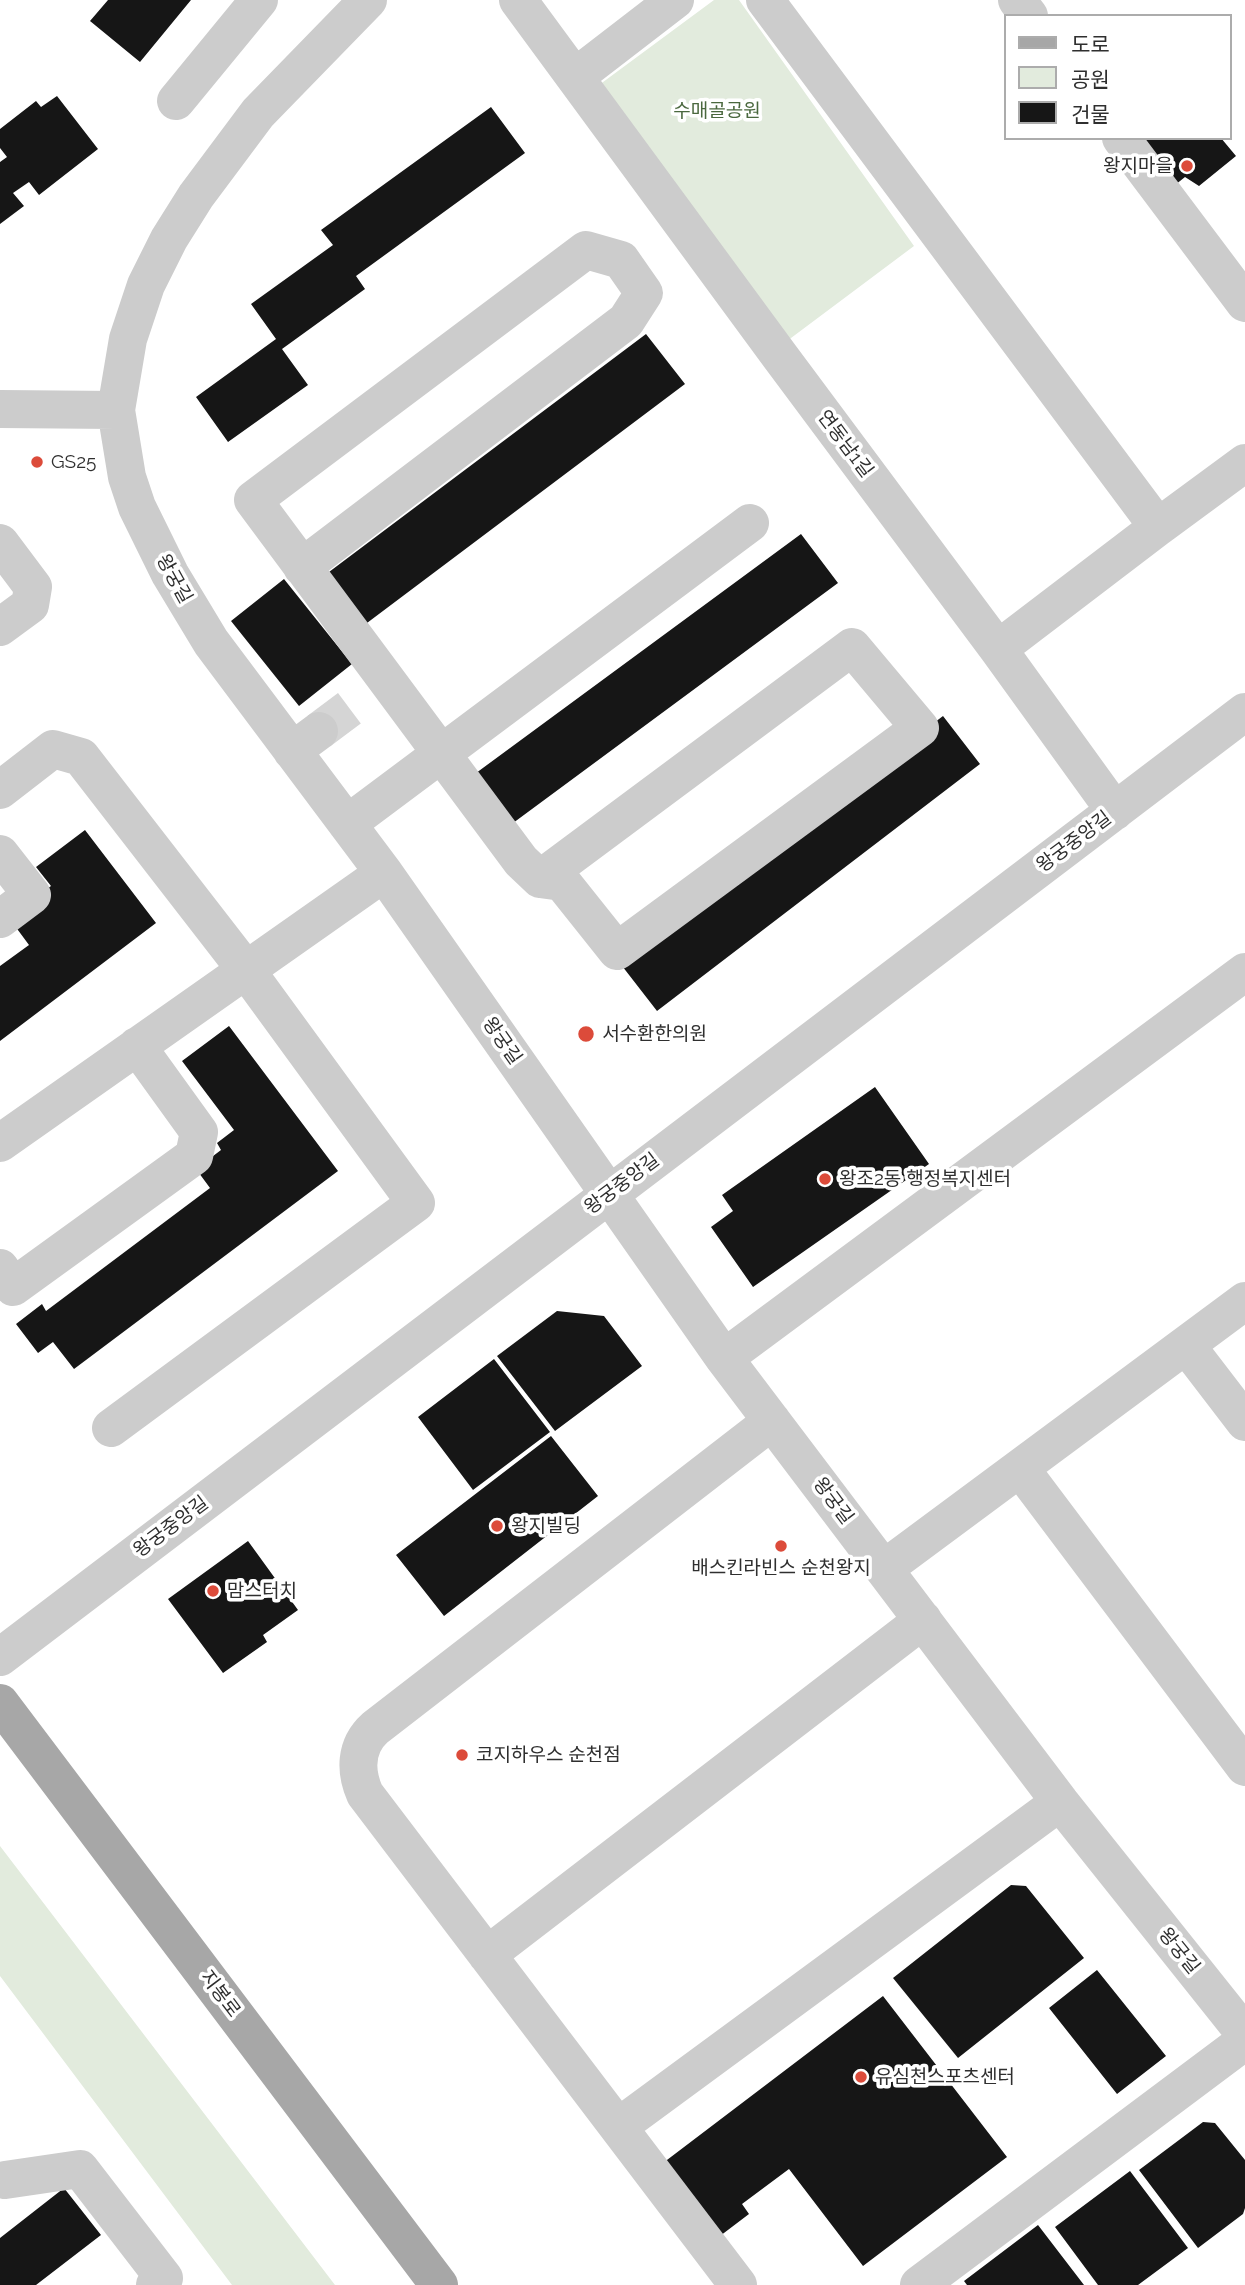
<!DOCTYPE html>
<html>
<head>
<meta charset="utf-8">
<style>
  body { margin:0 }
  #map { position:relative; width:1245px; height:2285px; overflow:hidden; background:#fff; font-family:Raleway,"Noto Sans KR",sans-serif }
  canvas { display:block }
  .legend { position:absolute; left:1004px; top:14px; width:228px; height:126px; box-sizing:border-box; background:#fff; border:2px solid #acacac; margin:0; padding:9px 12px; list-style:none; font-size:21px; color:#2f2f2f }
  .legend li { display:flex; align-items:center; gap:14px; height:35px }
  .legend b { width:35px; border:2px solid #acacac }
</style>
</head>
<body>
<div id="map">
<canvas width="1245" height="2285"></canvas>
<ul class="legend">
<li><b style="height:9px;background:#a7a7a7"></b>도로</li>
<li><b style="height:19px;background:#e2ebdd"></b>공원</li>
<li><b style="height:19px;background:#161616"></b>건물</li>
</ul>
</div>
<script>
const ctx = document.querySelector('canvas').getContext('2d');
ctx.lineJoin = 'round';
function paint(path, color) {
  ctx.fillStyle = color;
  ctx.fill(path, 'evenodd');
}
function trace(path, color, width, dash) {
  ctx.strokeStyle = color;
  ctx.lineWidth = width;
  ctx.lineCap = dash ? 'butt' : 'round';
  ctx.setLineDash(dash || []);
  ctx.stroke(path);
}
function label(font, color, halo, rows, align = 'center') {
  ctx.font = font + ' Raleway,"Noto Sans KR",sans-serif';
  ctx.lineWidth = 7;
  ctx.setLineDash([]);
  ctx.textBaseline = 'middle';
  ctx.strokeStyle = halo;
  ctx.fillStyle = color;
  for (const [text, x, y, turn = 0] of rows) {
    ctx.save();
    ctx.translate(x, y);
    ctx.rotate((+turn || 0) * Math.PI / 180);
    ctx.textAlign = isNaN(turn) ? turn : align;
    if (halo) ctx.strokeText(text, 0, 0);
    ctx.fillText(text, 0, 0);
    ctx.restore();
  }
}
paint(new Path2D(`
  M714,0H739L914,246L787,341L595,88Z
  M0,1846L335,2285H232L0,1976Z`), '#e2ebdd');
paint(new Path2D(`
  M108,0H191L140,62L90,21Z
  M57,96L98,149L39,195L29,182L13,193L24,206L0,224V162L7,157L0,148V129L36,101L41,107Z
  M491,107L525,153L356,276L365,289L282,349L308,385L228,442L196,397L276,339L251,304L333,245L321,230Z
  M1127,138H1221L1236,156L1199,186L1185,177L1170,189Z
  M646,334L685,384L359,629L321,578Z
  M801,534L838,583L509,826L472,776Z
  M284,579L352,664L299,706L231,621Z
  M943,716L980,764L657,1011L619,962Z
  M85,830L156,923L0,1041V966L29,945L12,922L33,899L51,886L36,867Z
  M229,1026L338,1171L74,1369L53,1342L38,1353L16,1324L42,1304L46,1311L210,1188L196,1169L221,1150L217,1143L234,1130L182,1061Z
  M875,1087L929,1164L753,1287L711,1227L733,1211L722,1195Z
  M557,1311L604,1316L642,1366L555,1431L497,1356Z
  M494,1359L550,1432L473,1490L418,1417Z
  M551,1436L598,1496L444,1616L396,1555Z
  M248,1541L298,1610L263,1635L267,1642L223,1673L168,1599Z
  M1011,1885L1026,1886L1084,1958L958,2058L893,1978Z
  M1097,1970L1166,2056L1117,2094L1049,2008Z
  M883,1996L1007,2157L863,2266L789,2169L742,2204L749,2214L720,2236L663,2163Z
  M1203,2122L1215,2123L1245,2160V2208L1243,2214L1198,2248L1139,2170Z
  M1130,2171L1188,2248L1138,2285H1098L1055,2227Z
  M64,2188L101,2235L36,2285H0V2238Z
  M1038,2225L1084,2285H967L964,2281Z`), '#161616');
trace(new Path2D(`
  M319,731L359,701`), '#d5d5d5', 38, [38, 19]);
trace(new Path2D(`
  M368,0L258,113L196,196L169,239L146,285L128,339L116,410L127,477L137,507L170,574L211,642L384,873L724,1358L1060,1802L1245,2034
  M518,0L779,355L998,649L1115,811
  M765,0L1158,527L1245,463
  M1017,0L1029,16
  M575,77L675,0
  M176,101L259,0
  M1121,138L1245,303
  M0,409L116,410
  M0,543L33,587L30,605L0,627
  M302,567L626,321L644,293L621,260L586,250L253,500L521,861L540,879L562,882L617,951L920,728L852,647L540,879
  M998,649L1158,527
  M292,751L319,731
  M0,790L53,749L81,757L246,970L416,1203L111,1428
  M347,824L750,523
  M0,854L32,895L0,919
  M0,1143L384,873
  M0,1268L13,1287L194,1156L199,1132L137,1046
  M1186,1345L1245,1422
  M724,1358L1245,972
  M1020,1468L1245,1767
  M885,1568L1245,1301
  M0,1657L1245,712
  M487,1955L923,1620
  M618,2127L1060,1802
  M5,2180L80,2169L164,2278L155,2285
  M738,2285L365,1794C355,1771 355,1746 375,1728L772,1421
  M919,2285L1245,2041`), '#ccc', 38);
trace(new Path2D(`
  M0,1703L439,2285`), '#a7a7a7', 38);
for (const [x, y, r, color] of [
  [1187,166,7,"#dc4b3a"],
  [37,462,7,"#dc4b3a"],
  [586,1034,9,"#dc4b3a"],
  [825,1179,7,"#dc4b3a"],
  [497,1526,7,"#dc4b3a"],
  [781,1546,7,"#dc4b3a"],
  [213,1591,7,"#dc4b3a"],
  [462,1755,7,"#dc4b3a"],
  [861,2077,7,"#dc4b3a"]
]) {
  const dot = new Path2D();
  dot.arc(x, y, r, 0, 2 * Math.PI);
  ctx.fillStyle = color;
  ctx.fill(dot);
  trace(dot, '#fff', 2.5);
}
label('19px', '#4a683e', '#fff', [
  ["수매골공원",717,111]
]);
label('19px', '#2f2f2f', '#fff', [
  ["왕지마을",1173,166,"right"],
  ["GS25",51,462],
  ["서수환한의원",602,1034],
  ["왕조2동 행정복지센터",839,1179],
  ["왕지빌딩",511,1526],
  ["배스킨라빈스 순천왕지",781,1568,"center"],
  ["맘스터치",227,1591],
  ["코지하우스 순천점",476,1755],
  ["유심천스포츠센터",875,2077]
], 'left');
label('19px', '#2f2f2f', '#fff', [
  ["연동남1길",845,444,53],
  ["왕궁길",174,579,61],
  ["왕궁중앙길",1074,842,-37],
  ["왕궁길",502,1041,55],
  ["왕궁중앙길",622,1184,-37],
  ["왕궁길",833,1501,53],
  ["왕궁중앙길",171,1527,-37],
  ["왕궁길",1179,1951,51],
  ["지봉로",220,1994,53]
]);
</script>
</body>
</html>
